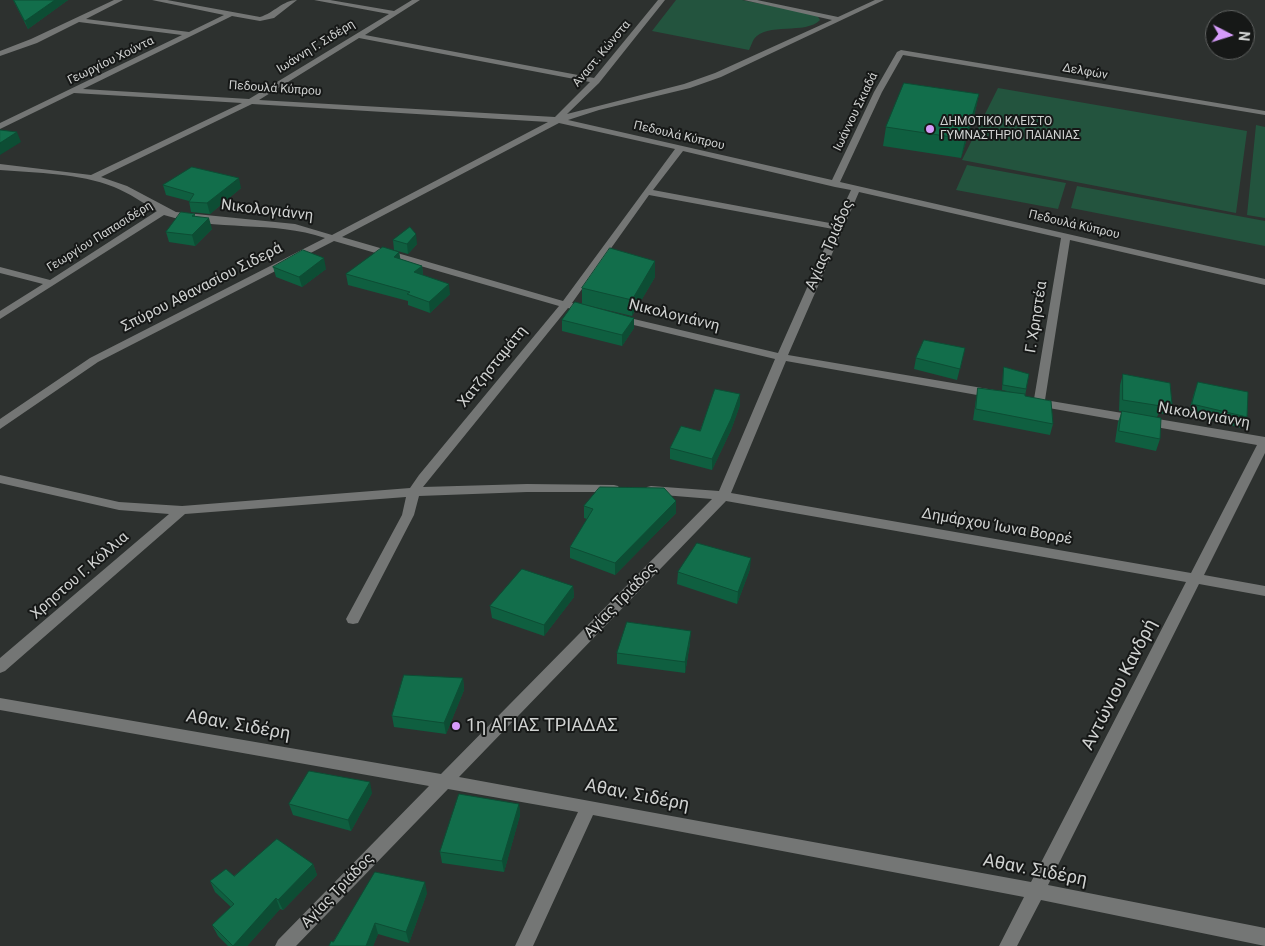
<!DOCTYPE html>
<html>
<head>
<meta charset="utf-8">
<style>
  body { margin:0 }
  #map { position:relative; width:1265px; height:946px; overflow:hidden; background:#2d312f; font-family:Roboto,sans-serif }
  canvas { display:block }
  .north { position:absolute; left:1205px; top:10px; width:50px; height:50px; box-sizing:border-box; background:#161817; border:1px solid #606261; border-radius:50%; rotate:95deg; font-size:14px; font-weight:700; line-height:20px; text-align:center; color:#d0d2d1 }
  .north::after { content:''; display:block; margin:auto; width:18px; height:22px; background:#d69bfa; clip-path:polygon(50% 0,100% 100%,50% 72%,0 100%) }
</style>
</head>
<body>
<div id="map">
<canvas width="1265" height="946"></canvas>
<div class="north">N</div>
</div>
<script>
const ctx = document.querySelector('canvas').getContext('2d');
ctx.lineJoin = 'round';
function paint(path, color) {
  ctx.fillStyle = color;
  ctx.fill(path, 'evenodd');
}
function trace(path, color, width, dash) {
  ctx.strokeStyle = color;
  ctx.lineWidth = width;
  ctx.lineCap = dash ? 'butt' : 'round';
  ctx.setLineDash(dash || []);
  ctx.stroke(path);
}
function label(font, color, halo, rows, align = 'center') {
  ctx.font = font + ' Roboto,sans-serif';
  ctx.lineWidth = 4;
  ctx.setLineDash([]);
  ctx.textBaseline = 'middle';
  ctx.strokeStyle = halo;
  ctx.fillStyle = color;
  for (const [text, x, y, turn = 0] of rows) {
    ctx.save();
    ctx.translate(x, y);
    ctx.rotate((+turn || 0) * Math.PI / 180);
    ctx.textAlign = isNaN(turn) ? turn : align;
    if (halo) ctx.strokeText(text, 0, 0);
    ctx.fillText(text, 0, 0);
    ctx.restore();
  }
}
paint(new Path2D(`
  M676,0H742L817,15L820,20C806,35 766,22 754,39C752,42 751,46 749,50L652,31Z
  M998,88L1247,131L1236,213L962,160Z
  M1256,125L1265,127V218L1247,215Z
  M967,165L1066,183L1058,209L956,190Z
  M1077,186L1265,221V246L1071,208Z`), '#23543e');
paint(new Path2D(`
  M114,0H123L86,19L189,32L224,15L152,0H167L260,17C274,13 283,0 297,0L274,18L260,21L232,16L83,89L249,99L389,14L314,0H330L394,11L412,0H420L365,35L594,78L658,0H665L599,83L567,114L684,84L715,73L832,20L744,0H757L838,17L875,0H884L721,77L690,88L599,110L568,120L832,180L874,92L897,52L901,50L1265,111V115L903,55L882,92L840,182L1265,279V285L1070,240L1045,400L1265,437V453L1204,575L1265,586V596L1199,584L1048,885L1265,928V946L1041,900L1017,946H999L1024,897L593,815L533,946H515L578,812L448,789L296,946H275L278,940L429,786L0,710V698L441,774L712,499L651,494L645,490L647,487L651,486L719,491L775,359L613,320L612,318L613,316L617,315L778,353L833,229L649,195L572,303L592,309L593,311L592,313L588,314L568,308L423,487L527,484L614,485L618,486L620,489L618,492H527L419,496L414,515L358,623L353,624L348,623L346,619L402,515L406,497L185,514L5,671L0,673V658L169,514L119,510L0,483V475L119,502L182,506L410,488L419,475L559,306L334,241L98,362L0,429V419L90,358L325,238C273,220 216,232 164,215L0,319V311L43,284L0,273V267L50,280L157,211C143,203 129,193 114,187C78,173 38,173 0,170V164L91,175L242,103L74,93L0,129V123L182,35L79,22L37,43L0,56V51L31,39ZM359,38L590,82L555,117L259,100ZM252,104L548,122L332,235L295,224L176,212L127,186L101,177ZM559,123L675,149L563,301L342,237ZM683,151L835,187L851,190L835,224L653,190ZM859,192L1061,238L1034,399L1030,402L1032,405L1257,445L1191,573L731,493L786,361L994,398L1000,394L994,390L788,355ZM726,501L1186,582L1031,882L459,777Z`), '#747675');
paint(new Path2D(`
  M13,0H68L28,29Z
  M979,94L975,112L961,158L883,146L886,127Z
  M163,185L241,188L210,214L191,212L189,201L166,195Z
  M195,214V217L212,229L195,246L169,242L166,232Z
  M393,240L417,244L408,254L394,250Z
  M399,252L400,259L422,266L423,275L450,294L430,313L408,305V301L348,285L346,274Z
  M273,267L326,269L302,287L276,277Z
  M655,277L632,316L582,304V288Z
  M634,318V328L622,346L562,331V320Z
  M965,348L957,380L914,369L916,358Z
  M1004,367L1029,374L1025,396L1053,424L1050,435L973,420L976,399L978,388L1012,392L1002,390L1003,373Z
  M1123,374L1172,404L1168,415L1159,413L1157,417L1160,439L1156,451L1115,442L1118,422L1122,411H1119L1120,385Z
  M1198,382L1247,417L1242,428L1188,415L1194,393Z
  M740,405L731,430L712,470L670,459V448L700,431Z
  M584,506L676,513L615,575L570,558V547L587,519L584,518Z
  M750,569L737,604L677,584L678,572Z
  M573,586L574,597L544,636L492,618L490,606Z
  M690,643L685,673L617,664V653Z
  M463,678L464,690L446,734L394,727L392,716Z
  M372,793L351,831L293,815L289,804Z
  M519,804L520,815L504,872L442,863L440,852Z
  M313,864L317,875L283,910L280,909L247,946H228L218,936L212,925L231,907L215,892L210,881L234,876Z
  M427,893L409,943L378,934L373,946H329L333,942Z`), '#0f5f40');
paint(new Path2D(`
  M55,0H68L28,29L25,21Z
  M979,94L975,112L961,158L965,139Z
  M17,132L21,142L0,155V143Z
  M239,178L241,188L210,214L207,203Z
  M209,218L212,229L195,246L192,235Z
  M416,234L417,244L408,254L407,244Z
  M399,252L401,262L394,257Z
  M324,258L326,269L302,287L299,277Z
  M655,261V277L632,316V300Z
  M422,266L423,277L414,272Z
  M449,284L450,294L430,313L429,302Z
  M634,318V328L622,346V335Z
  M740,394V405L731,430L712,470V459Z
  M676,501V513L615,575V563Z
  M751,558L750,569L737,604L738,592Z
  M573,586L574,597L544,636V625Z
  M691,631L690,643L685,673V662Z
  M463,678L464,690L446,734L444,723Z
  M370,782L372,793L351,831L348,820Z
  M519,804L520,815L504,872L502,861Z
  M313,864L317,875L283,910L278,900Z
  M425,882L427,893L409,943L406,932Z
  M276,898L280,909L247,946H233Z
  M375,923L378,934L373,946H366Z`), '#0d4d34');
const building = new Path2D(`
  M14,0H55L25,21Z
  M904,83L979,94L965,139L886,127Z
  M0,130L17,132L0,143Z
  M192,167L239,178L207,203L189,202L194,194L163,185Z
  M181,212L195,214L192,216L209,218L192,235L166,232Z
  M410,227L416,234L407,244L393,240Z
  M383,247L399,252L394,257L422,266L414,272L449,284L429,302L407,294L410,292L346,274Z
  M610,248L655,261L632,300L582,288Z
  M303,250L324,258L299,277L273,267Z
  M575,302L634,318L622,335L562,320Z
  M924,340L965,348L960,369L916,358Z
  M1004,367L1029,374L1026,389L1003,385Z
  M1123,374L1170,383L1172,404L1162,402L1161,406L1123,400Z
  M1198,382L1248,392L1247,417L1192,404Z
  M978,388L1025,394V396L1051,401L1053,424L976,409Z
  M715,389L740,394L731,419L712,459L670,448L681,426L700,431Z
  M1122,411L1161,418L1160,439L1119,431Z
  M600,487L664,488L676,501L615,563L570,547L593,509L584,506Z
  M697,543L751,558L738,592L678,572Z
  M522,569L573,586L544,625L490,606Z
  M627,622L691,631L685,662L617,653Z
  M404,675L463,678L444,723L392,716Z
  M309,771L370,782L348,820L289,804Z
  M459,794L519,804L502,861L440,852Z
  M277,839L313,864L278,900L276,898L233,946L212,925L234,904L210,881L226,869L234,876Z
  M375,872L425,882L406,932L375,923L366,946H329L331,941L333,942Z`);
paint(building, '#126e4b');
trace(building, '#0d4d34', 1);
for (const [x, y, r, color] of [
  [930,129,5,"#d69bfa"],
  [456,726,5,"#d69bfa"]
]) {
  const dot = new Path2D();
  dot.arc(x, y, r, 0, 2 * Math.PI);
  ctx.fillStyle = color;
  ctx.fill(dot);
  trace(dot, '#161817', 2);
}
label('12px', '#d0d2d1', '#161817', [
  ["Ιωάννη Γ. Σιδέρη",316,47,-32],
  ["Αναστ. Κώνστα",602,54,-50],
  ["Γεωργίου Χούντα",111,61,-26],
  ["Δελφών",1085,72,10],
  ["Πεδουλά Κύπρου",275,89,4],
  ["Ιωάννου Σκιαδά",856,112,-64],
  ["Πεδουλά Κύπρου",679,136,13],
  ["Πεδουλά Κύπρου",1074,225,13],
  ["Γεωργίου Παπασιδέρη",100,237,-32]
]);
label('12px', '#d0d2d1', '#161817', [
  ["ΔΗΜΟΤΙΚΟ ΚΛΕΙΣΤΟ",940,122],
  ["ΓΥΜΝΑΣΤΗΡΙΟ ΠΑΙΑΝΙΑΣ",940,136]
], 'left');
label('15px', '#d0d2d1', '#161817', [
  ["Νικολογιάννη",267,211,7],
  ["Αγίας Τριάδος",830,245,-66],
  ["Σπύρου Αθανασίου Σιδερά",202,288,-27],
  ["Νικολογιάννη",674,316,14],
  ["Γ. Χρηστέα",1037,317,-81],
  ["Χατζησταμάτη",493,367,-51],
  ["Νικολογιάννη",1204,416,10],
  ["Δημάρχου Ίωνα Βορρέ",997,527,10],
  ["Χρηστου Γ. Κόλλια",80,576,-41],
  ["Αγίας Τριάδος",621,601,-46],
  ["Αγίας Τριάδος",338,891,-46]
]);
label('18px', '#d0d2d1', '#161817', [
  ["Αντώνιου Κανδρή",1120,685,-63],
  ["Αθαν. Σιδέρη",238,726,10],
  ["Αθαν. Σιδέρη",637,796,11],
  ["Αθαν. Σιδέρη",1035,871,11]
]);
label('18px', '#d0d2d1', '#161817', [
  ["1η ΑΓΙΑΣ ΤΡΙΑΔΑΣ",466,726]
], 'left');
</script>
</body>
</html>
